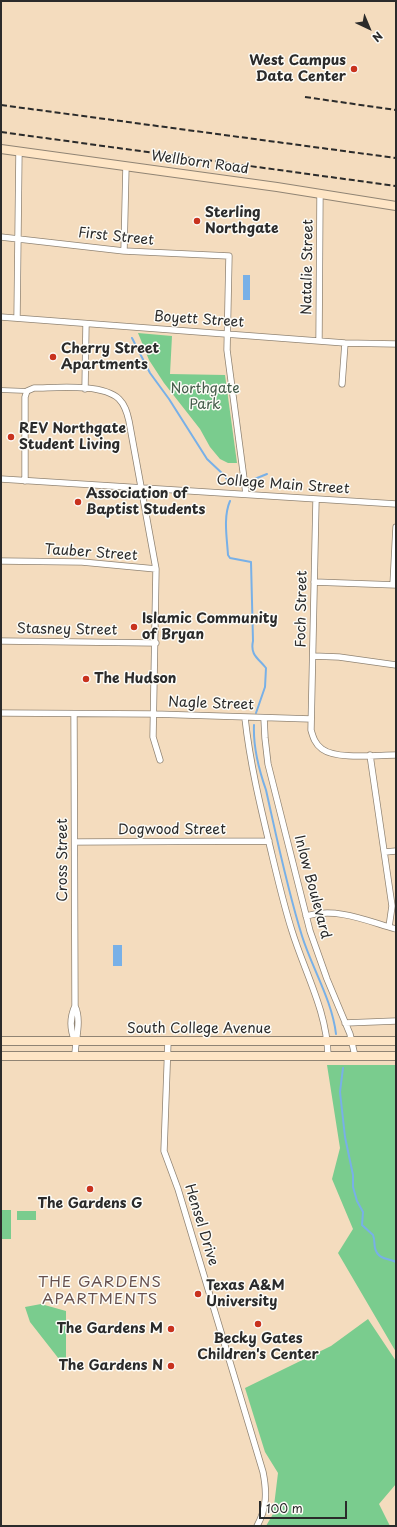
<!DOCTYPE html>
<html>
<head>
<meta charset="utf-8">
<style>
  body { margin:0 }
  #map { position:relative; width:397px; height:1527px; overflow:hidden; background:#f4dcbe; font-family:"Playpen Sans",sans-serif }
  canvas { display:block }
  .frame { position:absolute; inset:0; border:2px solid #2b2b2b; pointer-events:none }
  .north { position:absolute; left:349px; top:8px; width:40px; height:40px; -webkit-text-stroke:3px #fdfcf7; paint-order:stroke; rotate:136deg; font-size:11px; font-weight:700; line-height:16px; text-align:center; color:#2b2b2b }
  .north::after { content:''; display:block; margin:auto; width:14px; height:18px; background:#2b2b2b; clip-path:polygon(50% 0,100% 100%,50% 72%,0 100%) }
  .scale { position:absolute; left:259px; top:1501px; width:88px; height:18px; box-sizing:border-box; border:2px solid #2b2b2b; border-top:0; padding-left:5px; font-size:12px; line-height:14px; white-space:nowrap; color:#2b2b2b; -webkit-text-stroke:3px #fdfcf7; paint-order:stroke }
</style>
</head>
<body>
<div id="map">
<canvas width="397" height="1527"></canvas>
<div class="frame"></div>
<div class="north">N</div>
<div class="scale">100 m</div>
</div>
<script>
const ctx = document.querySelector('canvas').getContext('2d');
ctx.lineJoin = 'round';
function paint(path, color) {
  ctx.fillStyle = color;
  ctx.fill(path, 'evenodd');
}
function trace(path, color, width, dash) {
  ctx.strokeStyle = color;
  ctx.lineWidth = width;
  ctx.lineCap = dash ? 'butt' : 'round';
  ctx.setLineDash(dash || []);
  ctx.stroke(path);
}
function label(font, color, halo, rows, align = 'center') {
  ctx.font = font + ' "Playpen Sans",sans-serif';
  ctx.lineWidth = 3;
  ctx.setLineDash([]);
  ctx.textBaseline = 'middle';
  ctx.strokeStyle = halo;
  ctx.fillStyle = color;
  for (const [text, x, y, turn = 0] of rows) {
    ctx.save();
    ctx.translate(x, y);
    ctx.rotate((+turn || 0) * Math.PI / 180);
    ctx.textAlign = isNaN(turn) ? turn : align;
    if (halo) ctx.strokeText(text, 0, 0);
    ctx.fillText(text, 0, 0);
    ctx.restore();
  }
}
paint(new Path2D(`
  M138,333L172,336L170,374L225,375L237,463H228L220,459L210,447L200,429L164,383L149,360Z
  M327,1065H396V1352L338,1253L353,1229L332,1179L340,1148Z
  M1,1210H11V1239H1Z
  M17,1211H36V1220H17Z
  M41,1304L66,1311V1368L30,1322L25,1307Z
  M368,1319L396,1361V1484L379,1504L390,1526H266L273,1514L278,1473L265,1452L245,1388L331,1346Z`), '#7acc8e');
paint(new Path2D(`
  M243,275H250V300H243Z
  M113,945H122V966H113Z`), '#78b0e7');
trace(new Path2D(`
  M132,338L150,373L169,399L207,459L225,476L229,483L240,481
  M252,480L267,474
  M230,501C223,517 227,538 228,555L230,558L251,562L253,641C250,655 258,658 266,668L265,687L256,713
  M254,725C253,747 259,770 266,790C277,839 287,888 302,936C312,968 332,1000 336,1034
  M343,1068L340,1092L345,1137L353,1175V1187L357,1201L363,1212L362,1225L373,1235C375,1240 374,1244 375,1248C378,1260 388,1258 396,1262`), '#78b0e7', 2);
const pedestrian = new Path2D(`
  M1,390L27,391`);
const minor = new Path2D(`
  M1,237L124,251L229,256L227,350L246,494
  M124,251L126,166
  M1,317L345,343L396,344
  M17,318L19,151
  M319,340L320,194
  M342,384L345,343
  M85,389L86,324
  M1,479L396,504
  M25,481V397L27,391L34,388C56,388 102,383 119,399C125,405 127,412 129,421L156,569L153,737L160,760
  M316,500L311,730C313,737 315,744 322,749C337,760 377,755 396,755
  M1,561L82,562L156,569
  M314,582L396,585
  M393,585L396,527
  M1,641L156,643
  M313,656L339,657L396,665
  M1,713L154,714L311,719
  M74,714L75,1006C82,1021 75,1040 75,1056
  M245,718C250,764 261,809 272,855C278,880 284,906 292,931C305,973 327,1011 328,1056
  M264,718L265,738L268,764L310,931L327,979L350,1034L355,1056
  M370,755L392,906L389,927
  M75,842L269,841
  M385,852L396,851
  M306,916C337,907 367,921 396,929
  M75,1006C70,1017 70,1030 75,1041
  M345,1023L396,1021
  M168,1041L164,1151L178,1189L263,1472C267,1492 267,1508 257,1526`);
const secondary = new Path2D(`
  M1,149L277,187L396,206
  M1,1041H396
  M1,1056H396`);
trace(pedestrian, '#908474', 5.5);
trace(minor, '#908474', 7);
trace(secondary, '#908474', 10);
trace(pedestrian, '#fff', 4);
trace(minor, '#fff', 5.5);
trace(secondary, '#fee5c5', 8);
trace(new Path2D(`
  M305,97L396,110
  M1,105L396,158
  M1,132L396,186`), '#2b2b2b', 2, [6, 3]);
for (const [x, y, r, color] of [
  [354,69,4,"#c8321e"],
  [197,221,4,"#c8321e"],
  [53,357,4,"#c8321e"],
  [11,437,4,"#c8321e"],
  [78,502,4,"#c8321e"],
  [134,627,4,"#c8321e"],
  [86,679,4,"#c8321e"],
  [90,1189,4,"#c8321e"],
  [198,1294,4,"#c8321e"],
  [258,1324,4,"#c8321e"],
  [171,1329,4,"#c8321e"],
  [171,1366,4,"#c8321e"]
]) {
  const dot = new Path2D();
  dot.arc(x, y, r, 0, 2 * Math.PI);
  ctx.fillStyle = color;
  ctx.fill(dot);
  trace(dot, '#fdfcf7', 1.5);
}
label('bold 14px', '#2b2b2b', '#fdfcf7', [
  ["West Campus",346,61,"right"],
  ["Data Center",346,77,"right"],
  ["Sterling",205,213],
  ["Northgate",205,229],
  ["Cherry Street",61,349],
  ["Apartments",61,365],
  ["REV Northgate",19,429],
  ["Student Living",19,445],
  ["Association of",86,494],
  ["Baptist Students",86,510],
  ["Islamic Community",142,619],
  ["of Bryan",142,635],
  ["The Hudson",94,679],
  ["The Gardens G",90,1204,"center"],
  ["Texas A&M",206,1286],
  ["University",206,1302],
  ["The Gardens M",163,1329,"right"],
  ["Becky Gates",258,1339,"center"],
  ["Children's Center",258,1355,"center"],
  ["The Gardens N",163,1366,"right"]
], 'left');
label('14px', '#2b2b2b', '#fdfcf7', [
  ["Wellborn Road",200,163,8],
  ["First Street",116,237,6],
  ["Natalie Street",308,267,-89],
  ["Boyett Street",199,320,4],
  ["College Main Street",283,485,4],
  ["Tauber Street",91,553,4],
  ["Foch Street",302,609,-89],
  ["Stasney Street",67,630,1],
  ["Nagle Street",211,704,2],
  ["Dogwood Street",172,830],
  ["Cross Street",63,860,-90],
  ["Inlow Boulevard",312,887,75],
  ["South College Avenue",199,1029],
  ["Hensel Drive",201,1225,73]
]);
label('14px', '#435b49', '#fdfcf7', [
  ["Northgate",205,389],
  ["Park",205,405]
]);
ctx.letterSpacing = '1px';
label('15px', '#66504e', '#fdfcf7', [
  ["THE GARDENS",100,1283],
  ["APARTMENTS",100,1300]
]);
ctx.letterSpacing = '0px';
</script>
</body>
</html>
